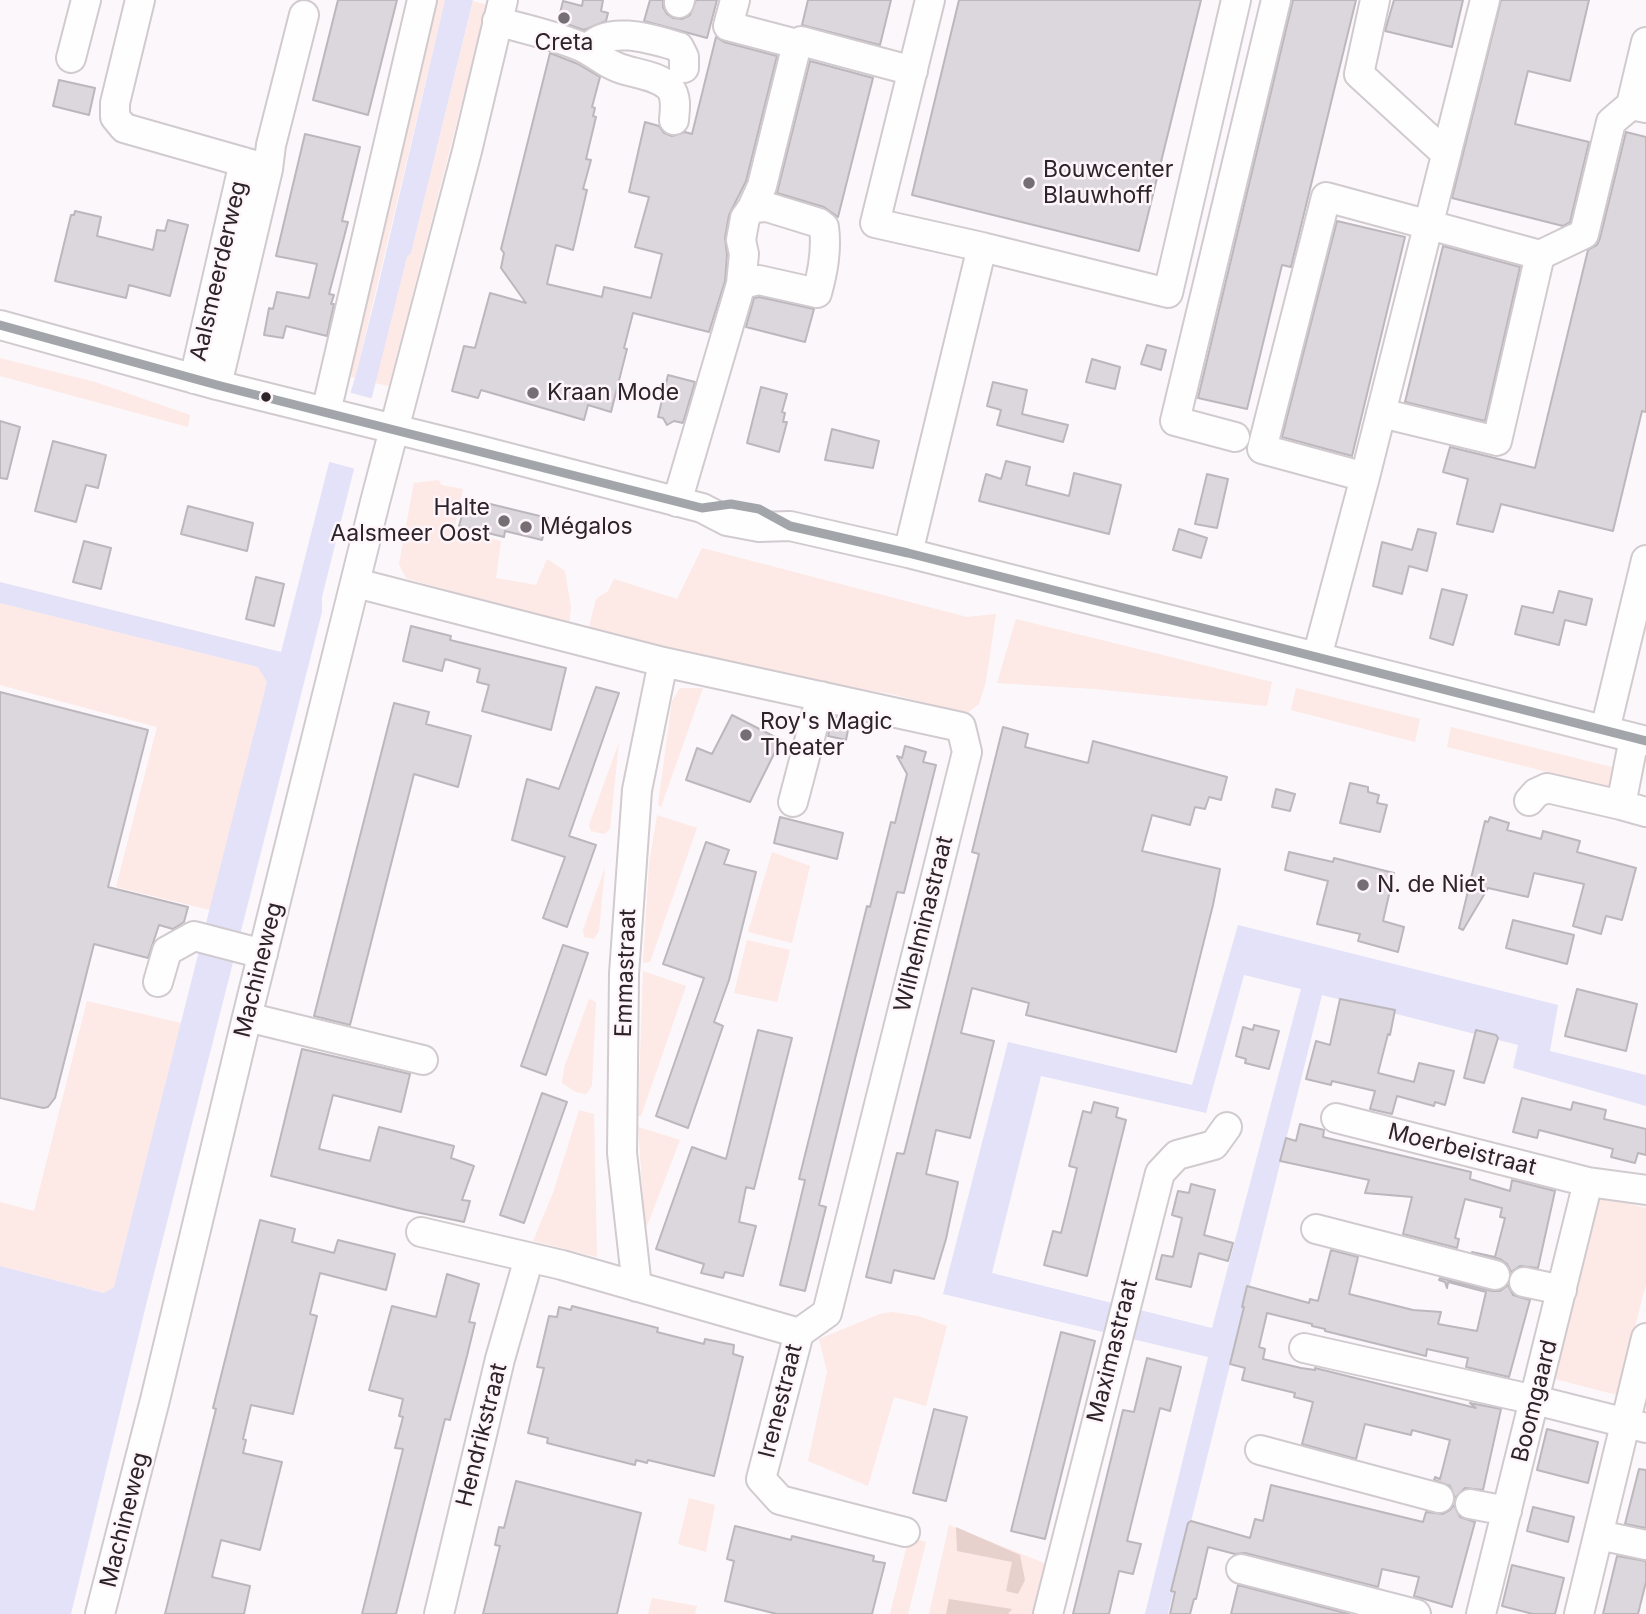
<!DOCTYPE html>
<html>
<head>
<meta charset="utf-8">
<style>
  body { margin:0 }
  canvas { display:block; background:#fcf7fa }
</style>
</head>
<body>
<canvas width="1646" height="1614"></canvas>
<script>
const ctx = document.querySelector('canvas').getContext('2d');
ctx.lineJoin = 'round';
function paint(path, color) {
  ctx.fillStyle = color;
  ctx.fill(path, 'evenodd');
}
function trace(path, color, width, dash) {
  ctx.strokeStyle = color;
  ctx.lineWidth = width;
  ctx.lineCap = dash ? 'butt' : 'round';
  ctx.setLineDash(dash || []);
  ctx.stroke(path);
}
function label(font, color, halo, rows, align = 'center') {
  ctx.font = font + ' Inter,sans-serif';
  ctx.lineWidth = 5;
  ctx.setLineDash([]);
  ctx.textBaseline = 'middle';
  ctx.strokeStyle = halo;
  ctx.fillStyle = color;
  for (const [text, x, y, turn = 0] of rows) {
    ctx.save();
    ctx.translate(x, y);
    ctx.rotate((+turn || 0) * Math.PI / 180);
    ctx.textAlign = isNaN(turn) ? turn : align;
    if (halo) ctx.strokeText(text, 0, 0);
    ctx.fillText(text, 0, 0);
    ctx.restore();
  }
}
paint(new Path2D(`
  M432,0H445L355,378L345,375L425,51L421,49Z
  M473,1L487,5L389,386L375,383L407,257L411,253Z
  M0,358L95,382L190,415L188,427L0,376Z
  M439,480L441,485L463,489L454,530L501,541L496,578L536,585L547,559L565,571L571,607L569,627L406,578L399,564L414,483Z
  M702,548L967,617L996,614L986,681L979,704L966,714L892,694L791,678L588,631L596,599L608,591L614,579L677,599Z
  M0,603L259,667L267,682L210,910L116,887L157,727L0,685Z
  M1016,619L1272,682L1267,706L1094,689L997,683Z
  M680,688H703L661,807L658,805L672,701Z
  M1296,688L1420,719L1415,742L1291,710Z
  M1451,727L1620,769L1612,788L1447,747Z
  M619,742L610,829L604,834L591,831L589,825Z
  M657,815L697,828L650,962L643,963L649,865Z
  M772,852L810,866L792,943L748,932Z
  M605,867L599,931L594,939L584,937L583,930Z
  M747,940L790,950L777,1002L734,993Z
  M643,971L686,986L641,1116H638Z
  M589,999L596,1002L592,1086L586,1094L576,1092L562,1083L564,1068Z
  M87,1001L181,1023L114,1287L105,1293L0,1266V1202L34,1211Z
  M579,1110L594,1114L597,1257L533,1241L553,1193Z
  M638,1127L680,1140L647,1226L645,1223Z
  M1598,1196L1646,1208V1284L1617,1395L1551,1378Z
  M891,1312L918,1316L947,1326L926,1406L894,1397L868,1486L808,1461L827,1372L819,1339L880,1314Z
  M689,1498L715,1505L706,1552L678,1544Z
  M949,1525L1049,1565L1037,1614H929Z
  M909,1537L926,1542L908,1614H890Z
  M652,1598L697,1606L695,1614H648Z`), '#fde9e5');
paint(new Path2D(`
  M956,1527L1020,1555L1025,1580L1018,1594L1006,1591L1012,1562L957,1551Z
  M949,1599L1012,1609L1008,1614H946Z`), '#e6d1cd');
paint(new Path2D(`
  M445,0H473L411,253L407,257L322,597V612L147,1301L71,1614H0V1266L104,1293L114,1287L267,682L258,667L0,603V582L281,652L329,463L355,378L377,291Z
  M1238,925L1558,1005L1550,1051L1646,1075V1106L1513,1068L1518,1045L1322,995L1168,1614H1145L1208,1357L943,1294L1008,1042L1192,1085ZM1244,975L1301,989L1212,1328L992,1273L1041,1076L1206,1113Z`), '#e3e2f8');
paint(new Path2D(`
  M348,392L374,399L356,469L326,461Z`), '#fcf7fa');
const building = new Path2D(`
  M338,0H397L368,115L313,100Z
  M583,0H603L601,11L608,13L606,21L584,30L558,21L563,1L582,6Z
  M650,0H663V7L667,14L673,18L682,19L690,15L696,0H717L707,38L644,21Z
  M808,0H891L880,45L802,25Z
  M959,0H1201L1139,251L912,195Z
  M1293,0H1356L1291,267L1282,265L1247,409L1198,398Z
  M1394,0H1463L1452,47L1385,31Z
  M1501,0H1589L1570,81L1528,71L1515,124L1589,142L1570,222L1563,226L1452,198Z
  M716,37L724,42L777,56L746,181L729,215L725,238L727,255L725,281L709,332L633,313L624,348L627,349L611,412L588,405L584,420L481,390L478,398L452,391L464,346L475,348L490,293L526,303L501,268L504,253L501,249L550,53L578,64L600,77L592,107L595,108L593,116L596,117L586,159L591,160L583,189L587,190L573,250L556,245L547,284L602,297L604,287L651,298L662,254L635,247L649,197L629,192L645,122L659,126L664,133L672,136L685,132L692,134Z
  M810,61L873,78L838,217L824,207L777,193Z
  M59,80L95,88L89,115L53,106Z
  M1626,132L1646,137V412L1642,411L1613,531L1501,504L1493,532L1457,524L1468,479L1443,472L1450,447L1535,468L1588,250L1597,245L1600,238Z
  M305,134L360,147L342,221L348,222L329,294L334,295L331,304H334L327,336L286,326L283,338L264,335L269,308L273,309L277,292L309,298L317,264L276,256Z
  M75,211L101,217L97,236L153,250L157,230L165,231L168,220L188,225L170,296L129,285L126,298L55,281L71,215H74Z
  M1337,221L1405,237L1352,456L1282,437Z
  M1443,246L1520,267L1485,421L1405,402Z
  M759,297L814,309L805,342L746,327L754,298Z
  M1147,345L1166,350L1161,370L1141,364Z
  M1092,359L1120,367L1115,389L1086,382Z
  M668,375L695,382L683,423L674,421L667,425L663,418L658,417Z
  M993,382L1027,390L1022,414L1068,425L1063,442L997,425L1001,410L987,406Z
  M761,387L787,394L782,412L785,413L783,422H787L779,452L747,443Z
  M0,421L20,427L7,479L0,478Z
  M832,429L879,441L873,468L825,460Z
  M53,441L106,455L98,488L86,485L76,522L35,511Z
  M1006,461L1030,467L1026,485L1069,496L1074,473L1121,485L1109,534L979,501L986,474L1001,479Z
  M1207,474L1228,479L1217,528L1195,524Z
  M482,502L548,518L542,540L505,531L504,537L459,526L465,505L480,508Z
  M188,506L253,523L247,551L181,534Z
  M1179,529L1207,538L1201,558L1173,550Z
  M1418,529L1436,533L1427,571L1409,566L1402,594L1373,586L1382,542L1412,550Z
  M84,541L111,548L101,589L73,582Z
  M256,577L284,584L274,626L246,619Z
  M1442,589L1467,595L1453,645L1430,638Z
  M1559,591L1592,599L1586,625L1565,620L1559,645L1515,634L1522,606L1553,613Z
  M411,626L451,636L450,640L566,668L551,730L482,711L489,685L477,682L480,669L445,659L442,671L403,661Z
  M596,687L619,693L569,836L596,845L567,927L543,918L565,857L512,840L527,779L559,789Z
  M0,692L148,730L108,887L188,907L184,922L173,929L159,925L148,958L94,944L55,1098L48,1107L43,1108L0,1098Z
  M394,703L429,712L426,724L471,736L458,787L414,774L350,1025L314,1016Z
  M732,715L781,740L750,802L686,780L697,748L712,754Z
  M833,716L850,720L846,740L828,736Z
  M1003,727L1028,734L1025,747L1088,763L1093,741L1227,777L1221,800L1209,797L1205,809L1195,807L1190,825L1152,815L1142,851L1220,869L1213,905L1176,1052L1026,1015L1029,1003L972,988L961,1033L994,1041L970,1138L936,1130L926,1174L958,1182L946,1239L934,1279L894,1270L891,1283L866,1277L897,1153L904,1154L944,995L979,854L972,852Z
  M905,746L926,752L923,762L936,765L904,893L897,892L855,1059L819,1205L826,1207L805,1291L780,1285L805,1180L799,1179L867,906L870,907L891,822L895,823L907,774L897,756L902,758Z
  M1350,783L1368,787V792L1379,795L1377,803L1387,805L1380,832L1340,823Z
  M1276,789L1295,794L1290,811L1272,807Z
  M780,817L843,833L837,859L774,843Z
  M1490,817L1509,823L1507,830L1541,839L1543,831L1580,841L1577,852L1636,868L1622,920L1606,916L1601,934L1573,926L1584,884L1534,873L1528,897L1488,888L1463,930L1459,928L1485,821L1488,822Z
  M706,842L729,850L724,864L756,872L729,980L714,1022L723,1026L688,1128L656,1116L704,978L663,964Z
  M1289,852L1333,862L1334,858L1394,873L1383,921L1404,927L1398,952L1358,941L1360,934L1317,924L1328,881L1285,870Z
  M1513,920L1574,935L1567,964L1506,948Z
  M563,945L588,953L546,1075L521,1066Z
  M1577,989L1637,1004L1626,1051L1565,1036Z
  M1340,999L1395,1010L1390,1035L1388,1034L1378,1073L1414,1082L1419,1063L1454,1071L1445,1105L1435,1102L1434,1106L1397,1096L1392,1114L1370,1109L1375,1091L1332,1081L1331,1085L1306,1079L1316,1041L1330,1045Z
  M1254,1025L1279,1031L1269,1069L1245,1063L1246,1059L1236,1056L1243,1027L1253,1030Z
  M758,1030L792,1038L754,1189L746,1187L739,1222L756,1226L743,1276L725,1272L723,1278L701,1273L704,1264L656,1249L692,1147L726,1159Z
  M1476,1030L1496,1035L1498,1038L1484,1083L1464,1078Z
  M302,1049L410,1074L401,1112L333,1095L319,1149L370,1161L379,1127L454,1146L451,1158L474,1166L462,1200L470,1201L464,1222L406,1210L271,1176Z
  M542,1093L567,1102L524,1223L500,1215Z
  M1522,1098L1571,1110L1573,1102L1606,1110L1604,1119L1646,1129V1155L1638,1153L1635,1163L1611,1157L1613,1149L1539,1130L1537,1138L1513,1132Z
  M1094,1102L1118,1108L1116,1117L1126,1120L1087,1276L1044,1265L1053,1231L1061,1233L1069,1201L1077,1168L1069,1166L1083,1111L1091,1113Z
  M1300,1124L1324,1130L1323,1137L1471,1172L1470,1179L1510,1191L1512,1180L1555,1191L1538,1268L1520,1266L1511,1272L1507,1264L1500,1259L1472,1252L1495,1257L1505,1218L1500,1217L1502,1208L1465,1199L1455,1238L1459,1239L1457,1248L1403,1234L1412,1197L1365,1193L1369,1180L1280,1161L1286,1138L1296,1141Z
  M1191,1184L1215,1190L1204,1235L1233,1243L1228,1261L1199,1253L1191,1287L1156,1279L1162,1255L1173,1257L1182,1218L1172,1215L1178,1191L1189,1193Z
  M260,1220L295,1229L292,1242L334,1253L338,1240L395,1254L386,1290L320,1273L310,1314L317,1316L293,1414L251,1405L243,1439L246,1440L243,1453L282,1462L260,1550L221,1540L212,1577L250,1586L244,1614H165L216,1409L213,1408Z
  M1331,1250L1358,1257L1349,1294L1413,1310L1441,1312L1438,1324L1477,1331L1486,1292L1448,1282L1447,1288L1445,1282L1439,1280L1440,1278L1492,1291H1500L1508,1285L1513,1295L1530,1300L1509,1377L1466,1367L1468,1358L1427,1349L1426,1356L1325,1331V1329L1312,1326V1324L1267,1313L1259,1347L1265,1349L1263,1359L1301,1368L1315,1370V1368L1476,1408L1470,1403L1501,1409L1483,1490L1465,1488L1455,1498L1450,1486L1434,1480L1435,1477L1440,1479L1450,1440L1412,1430L1411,1435L1365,1424L1356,1459L1302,1444L1313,1402L1294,1397L1295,1393L1242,1380L1245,1368L1230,1364L1244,1307H1242L1247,1286L1309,1303L1310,1299L1318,1301Z
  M447,1274L479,1284L469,1322L475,1323L467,1356L450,1420L445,1419L396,1614H362L403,1449L395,1448L403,1417L399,1416L403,1399L369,1390L392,1306L436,1317Z
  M572,1306L658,1328L657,1332L704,1344L705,1339L734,1345L733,1354L743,1357L714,1476L648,1460L647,1463L636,1460L635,1465L547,1443L548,1438L528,1433L544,1368L537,1367L549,1316L557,1317L559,1307L571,1310Z
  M1061,1332L1095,1341L1045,1539L1011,1531Z
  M1147,1358L1181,1367L1170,1411L1160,1408L1127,1541L1141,1544L1133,1574L1119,1571L1109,1614H1073L1123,1410L1134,1412Z
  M934,1409L967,1417L946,1501L913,1493Z
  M1547,1429L1598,1442L1588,1483L1537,1470Z
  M1639,1469L1646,1470V1528L1625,1524Z
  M516,1481L641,1513L617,1614H483L500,1546L495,1545L499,1527L504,1528Z
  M1271,1485L1423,1522L1426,1512L1443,1514L1450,1510L1454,1505L1460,1517L1475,1522L1452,1607L1414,1596L1419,1577L1382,1569L1378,1587L1245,1553L1235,1554L1208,1547L1196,1599H1194L1190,1614H1170L1175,1592L1171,1591L1188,1523L1191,1521L1250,1538L1255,1519L1263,1521Z
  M1533,1507L1574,1517L1568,1542L1527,1531Z
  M735,1526L791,1540L792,1536L874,1556L873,1561L885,1563L872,1614H777L725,1601L734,1561L727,1559Z
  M1617,1556L1646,1561V1582L1638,1614H1603Z
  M1512,1565L1564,1578L1555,1614H1533L1502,1606Z
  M1238,1585L1349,1614H1231Z`);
paint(building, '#dbd7dc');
trace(building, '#bcb7bc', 2);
const minor = new Path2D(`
  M140,0L115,103V117L124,128L268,169
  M735,0L728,26L797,44L762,186L752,208
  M930,0L875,223L982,247
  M1375,0L1359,74L1445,153
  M679,3L680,0
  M497,21C526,30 559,36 586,49C597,55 607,64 619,68C635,74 658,75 670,88C677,97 675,109 674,120
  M1646,42L1631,105L1646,108
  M797,44L801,41L913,71
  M587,50C607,24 652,39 679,47L684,57V68
  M71,58L86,0
  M1540,255L1584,234L1611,122L1631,105
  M0,325L217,385L471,448L702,508L727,521L759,527L790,526L908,553L1646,741
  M194,379L244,162
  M217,385L268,169L271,145L304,15
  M326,412L422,0
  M1235,437L1175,421L1276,0
  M1365,477L1262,449L1326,197L1540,255L1497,441L1381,413
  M677,502L741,284L744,254L741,240L745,218L752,208L767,207L819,223L824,227C827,250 823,271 817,293L759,280L741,284
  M908,553L982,247L1168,293L1236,0
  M356,583L663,662L961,727L967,752L827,1313L799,1333
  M1317,657L1365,477L1485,0
  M1605,730L1646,560
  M1634,738L1621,805L1646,812
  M1529,801L1536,793L1547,788L1621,805
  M793,802L821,696
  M158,982L167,951L194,936L263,954
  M247,1017L423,1060
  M1336,1118L1588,1182L1646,1190
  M1316,1229L1495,1275
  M421,1232L562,1265L799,1333
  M1524,1282L1562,1290
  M637,1287L622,1153L624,974L637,790L663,662
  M799,1333L761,1479L780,1500L905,1532
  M1304,1348L1535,1400L1646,1428
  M1260,1450L1439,1498
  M1470,1504L1507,1511
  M1599,1535L1646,1545
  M1241,1569L1416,1614
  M100,1614L155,1400L247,1017L375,502L467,151L503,0
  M439,1614L500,1359L529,1258
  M1048,1614L1160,1173L1177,1155L1214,1145L1227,1127
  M1481,1614L1588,1182
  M1579,1614L1646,1338`);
trace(minor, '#d1cbcf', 32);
trace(minor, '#fffefe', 28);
trace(new Path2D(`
  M0,325L217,385L702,508L731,504L759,509L790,526L908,553L1646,741`), '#a2a6ab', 9);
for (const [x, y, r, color] of [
  [564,18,7,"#756e72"],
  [1029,183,7,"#756e72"],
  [533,393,7,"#756e72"],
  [266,397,6,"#2d2429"],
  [504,521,7,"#756e72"],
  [526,527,7,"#756e72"],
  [746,735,7,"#756e72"],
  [1363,885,7,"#756e72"]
]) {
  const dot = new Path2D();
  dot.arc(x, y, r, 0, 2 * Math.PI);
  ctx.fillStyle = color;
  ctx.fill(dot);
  trace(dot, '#fef5fa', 2.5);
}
label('23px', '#2d2429', '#fef5fa', [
  ["Creta",564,43,"center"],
  ["Bouwcenter",1043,170],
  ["Blauwhoff",1043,196],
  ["Kraan Mode",547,393],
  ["Halte",490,508,"right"],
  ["Aalsmeer Oost",490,534,"right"],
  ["Mégalos",540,527],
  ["Roy's Magic",760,722],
  ["Theater",760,748],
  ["N. de Niet",1377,885]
], 'left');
label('23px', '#2d2429', '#fef5fa', [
  ["Aalsmeerderweg",219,271,-77],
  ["Wilhelminastraat",924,924,-76],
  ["Machineweg",259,970,-76],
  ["Emmastraat",626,973,-88],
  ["Moerbeistraat",1462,1150,14],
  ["Maximastraat",1113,1351,-76],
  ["Irenestraat",781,1401,-76],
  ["Boomgaard",1535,1401,-76],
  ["Hendrikstraat",482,1435,-76],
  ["Machineweg",125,1520,-76]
]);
</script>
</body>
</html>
